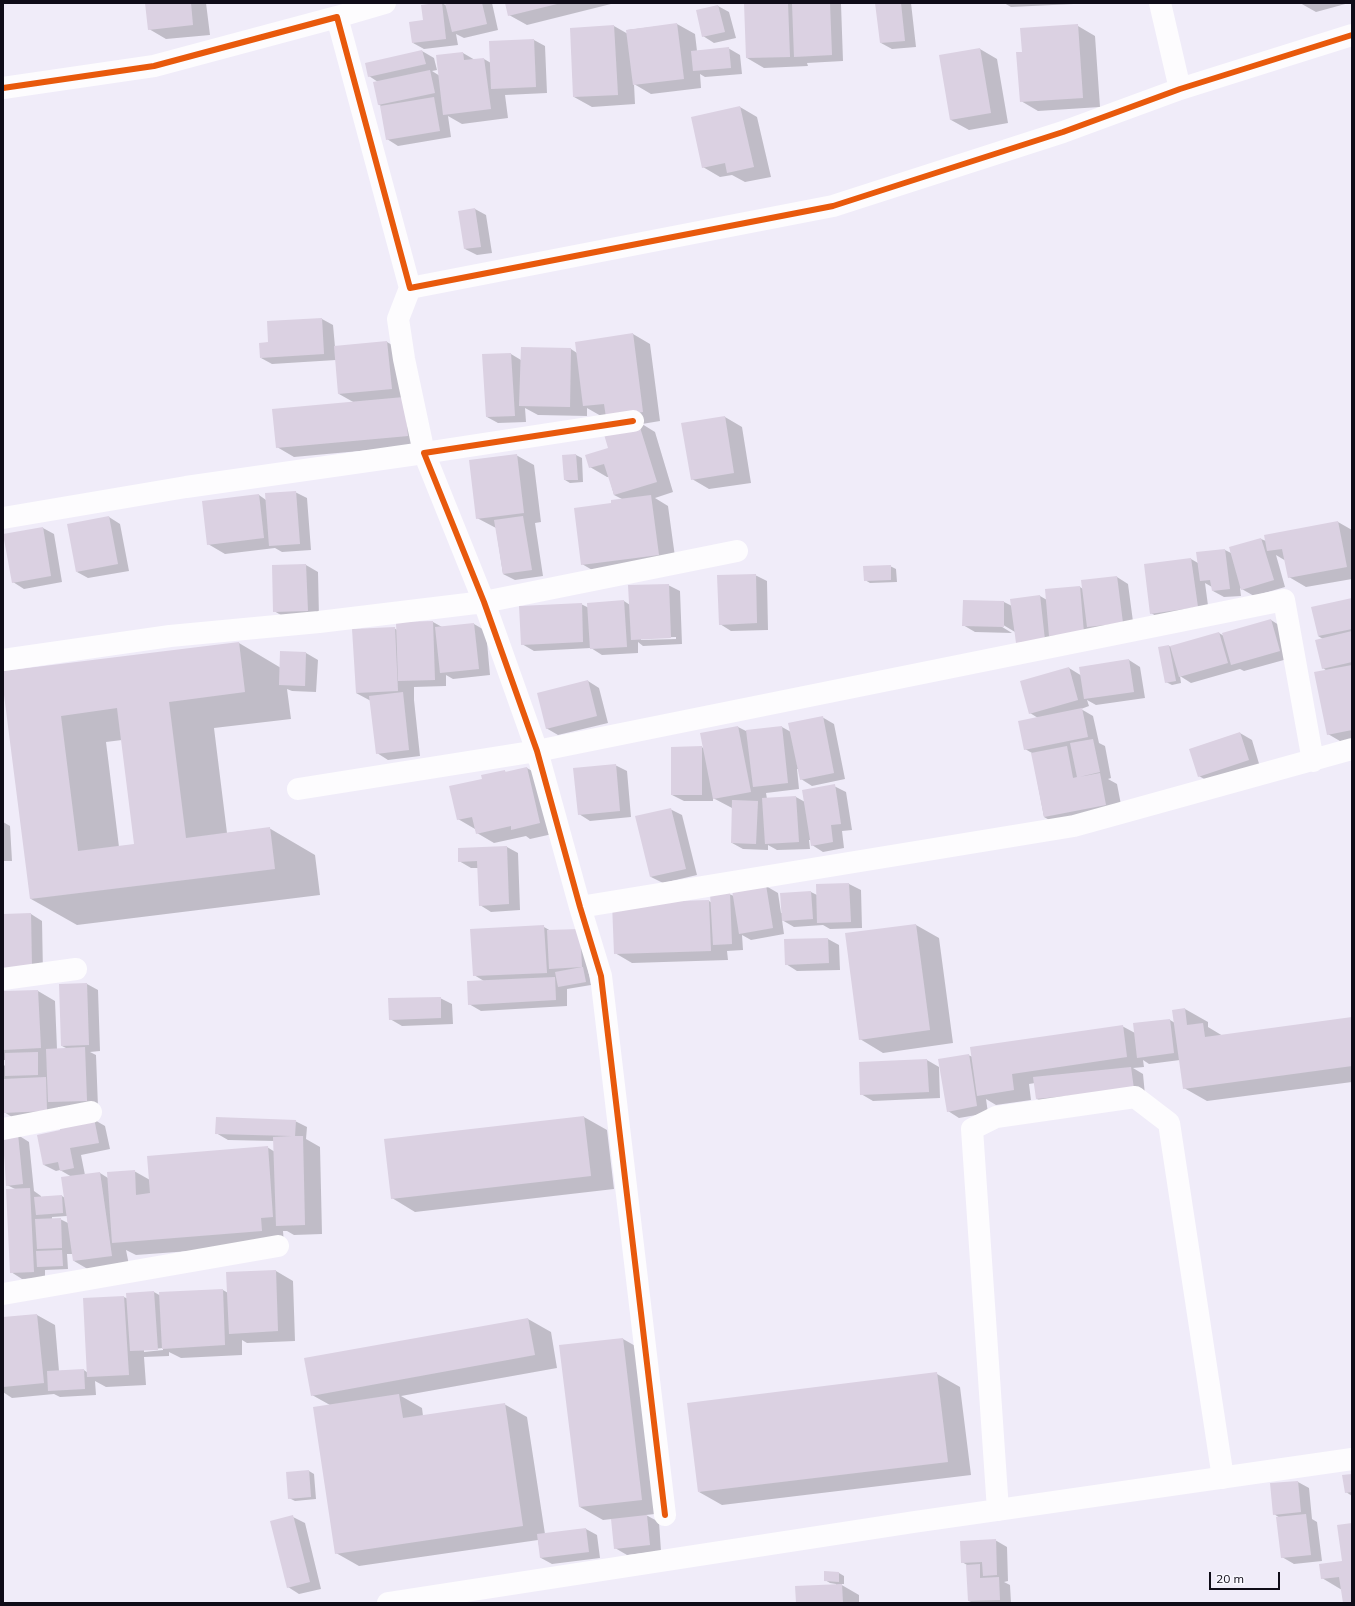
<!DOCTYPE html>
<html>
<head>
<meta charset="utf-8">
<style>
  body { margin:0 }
  #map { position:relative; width:1355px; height:1606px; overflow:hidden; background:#f0ecf9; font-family:Mulish,sans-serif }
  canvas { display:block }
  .frame { position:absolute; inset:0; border:4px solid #0f0c18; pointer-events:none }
  .scale { position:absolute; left:1209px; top:1572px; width:71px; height:18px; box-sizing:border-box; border:2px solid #0f0c18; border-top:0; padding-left:5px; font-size:12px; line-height:14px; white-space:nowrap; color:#0f0c18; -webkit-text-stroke:3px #f9f7ff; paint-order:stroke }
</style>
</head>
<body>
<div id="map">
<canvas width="1355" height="1606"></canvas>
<div class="frame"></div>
<div class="scale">20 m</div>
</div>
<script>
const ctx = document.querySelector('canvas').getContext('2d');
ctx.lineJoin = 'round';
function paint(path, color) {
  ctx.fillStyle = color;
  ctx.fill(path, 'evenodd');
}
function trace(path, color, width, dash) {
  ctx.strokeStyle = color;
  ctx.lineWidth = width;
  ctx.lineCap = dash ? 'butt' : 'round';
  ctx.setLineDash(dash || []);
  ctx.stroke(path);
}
paint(new Path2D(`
  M146,3H206L210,35L166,39L149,29Z
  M442,3L447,6L446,3H492L498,30L464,38L456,34L458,45L424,49L413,43L424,21Z
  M506,3H615L527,25L509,15Z
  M745,3L841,4L843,61L807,63L808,66L764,68L747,58Z
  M876,3H911L916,47L892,49L881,43Z
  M1004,3H1074V4L1011,7Z
  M1300,3H1349L1316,12Z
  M718,6L729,12L736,38L714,43L703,36Z
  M677,24L695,34L697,51L728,48L740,55L742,74L705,77L700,74L701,88L651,94L634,84L635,104L592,107L574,97L614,26L628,34L627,30Z
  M1078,26L1095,36L1100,107L1038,111L1021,101L1023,53Z
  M534,40L545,46L547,93L505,95L508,118L462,124L448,116L451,137L398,146L387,139L381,106L378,104V82L369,76L366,64L422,51L434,58L437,70L432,71L440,76L463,53L475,60L484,59L491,63Z
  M980,49L997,59L1008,123L969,130L951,120L940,56Z
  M740,107L757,117L771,177L745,182L732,175L720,177L703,167Z
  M475,209L486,215L492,253L477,255L465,249Z
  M322,319L333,325L335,347L387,342L404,352L425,445L294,457L277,447L355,403L339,394L336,360L272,364L261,358Z
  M633,334L650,344L660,421L642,424L655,432L673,492L655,498L668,506L676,564L599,574L582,564L612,504L622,499L614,495L609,477H607L590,467L609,449L601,416L587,408V416L538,415L525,408L526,422L498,423L487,417L483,355L511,354L521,360L522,348L571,349L577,353Z
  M725,417L742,427L751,483L709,489L692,479Z
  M516,455L534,465L541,522L535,523L543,576L515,580L503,574L496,528L477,518Z
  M576,455L582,458L583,482L570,483L565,480L563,456Z
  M295,492L307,498L311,550L282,552L275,548L225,554L208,544L259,495L266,500Z
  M109,517L120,524L129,571L88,578L77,572Z
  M1338,522L1352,530V579L1306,587L1289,577L1286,561L1276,555L1285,587L1254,596L1240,588L1241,596L1224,597L1213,591L1212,587L1205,583L1209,613L1163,620L1151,613L1191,559L1198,563L1225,550L1231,553L1230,548L1261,539L1266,541Z
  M43,528L54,534L62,582L24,589L13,582Z
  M306,565L318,572L319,617L286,618L274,611L273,566Z
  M890,566L896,569L897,582L870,583L865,580Z
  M755,575L767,581L768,630L731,631L720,624Z
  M1117,577L1128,584L1134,629L1056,646L1015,632L1000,623L999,625L1012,633L975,632L963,625L964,601L1004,602L1012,606L1040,596L1047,600L1080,587L1083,589Z
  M668,585L680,591L682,644L643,646L638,642V653L602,655L591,648L534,651L522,644L581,604L589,608L588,604L624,601L630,605ZM676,637V639L641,640V638Z
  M1352,600V743L1345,744L1328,734L1327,671L1323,668V639L1318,636Z
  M1271,620L1282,627L1291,658L1244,671L1240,669L1191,683L1180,676L1181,683L1172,685L1166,682L1169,646L1171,647L1219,633L1224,636Z
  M433,622L442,627L474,624L486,631L490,675L453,679L446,675V686L414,687V700L420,756L388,760L377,753L371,701L356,693L394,628L397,630Z
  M239,643L281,668V652L306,653L318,660L316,692L292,691L287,689L291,719L214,728L227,833L269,828L315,855L320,895L77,925L31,899L3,672ZM122,740L135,845L119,847L106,742Z
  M1129,660L1140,667L1145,698L1096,705L1087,700L1089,706L1081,709L1093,716L1099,743L1105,746L1111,778L1108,779L1117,784L1123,815L1062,827L1044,817L1032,753L1025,749L1038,718L1030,713L1069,668L1082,676Z
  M588,681L599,688L608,723L558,735L546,728Z
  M822,717L834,724L845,779L812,786L801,779L799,769H797L799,789L766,793L767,799L796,797L805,802L834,786L846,792L852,830L842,831L844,848L823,852L812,845L811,840H809L810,849L777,850L768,845V850L743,849L732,843V808L713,798V801H684L672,795L702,747L704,749L738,727L746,731L782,727L791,732Z
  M1240,733L1252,740L1260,767L1211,783L1199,776Z
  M615,765L627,771L631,817L590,821L579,814Z
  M527,768L544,778L557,833L530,839L526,836L494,843L477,833L475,829L458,819L483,779L504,771L508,773Z
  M670,809L682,815L697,875L663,883L651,877Z
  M3,822L10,826L12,861H3Z
  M507,847L518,853L520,910L491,912L480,905L478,868H471L459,861Z
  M849,884L861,890L862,928L830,929L823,925L794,927L782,920L784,934L751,940L742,935L743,950L727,951L728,960L632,963L615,953L709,901L712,903L729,894L734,896L766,886L778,893L781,913H783L781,894L811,892L817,895V885Z
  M31,914L42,921L43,974L3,972V915Z
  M916,925L939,938L953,1043L883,1053L860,1039Z
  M544,927L551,931L580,930L591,985L567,989V1006L481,1011L469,1004L484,981L474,975L472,930Z
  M828,939L839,945L840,970L797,971L786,964Z
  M87,984L98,990L100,1051L90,1052L96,1055L98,1107L61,1108L58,1107V1117L15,1119L4,1112L3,1065L6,1066V1060H3V992L38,991L55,1001L57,1049H68L62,1046Z
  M440,998L452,1004L453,1024L402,1026L390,1019Z
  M1185,1009L1208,1022V1027L1223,1036L1352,1018V1082L1207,1101L1184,1088L1180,1060L1149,1064L1143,1060L1144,1067L1133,1068L1143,1074L1145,1095L1048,1105L1037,1099L1035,1083L1029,1084L1031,1100L996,1105L986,1099L988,1113L959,1118L948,1111L968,1055L973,1057L1122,1026L1135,1033L1170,1020L1175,1023Z
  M927,1060L939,1067L940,1098L873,1101L861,1094L860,1063Z
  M584,1117L607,1130L614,1189L415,1212L392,1198Z
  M93,1119L105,1126L110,1149L81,1155L85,1175L100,1173L108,1178L134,1171L150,1180L267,1147L275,1152V1141L228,1140L216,1133L295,1121L307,1127L306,1139L320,1147L322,1234L294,1235L287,1231H283L284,1244L136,1255L126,1250L129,1265L91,1271L74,1261L73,1254H67L68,1269L45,1270V1278L22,1279L11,1272L15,1189L7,1185L3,1136L18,1135L29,1142L34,1191L41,1196V1197L62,1196L65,1198L72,1177L60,1170L56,1171L44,1165L61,1131ZM67,1216L68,1223L60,1219H52V1217Z
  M3,1189L4,1206H3Z
  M276,1271L293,1281L295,1341L247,1343L242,1340V1355L181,1358L169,1352V1356L144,1357L146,1385L106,1387L95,1381L96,1395L60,1397L54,1394L12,1398L3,1392V1318L37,1315L55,1325L59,1371L84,1370L88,1373L84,1299L124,1297L128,1299L154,1292L161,1296L223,1290L228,1293ZM163,1348V1350L144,1352V1350Z
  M528,1319L551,1332L557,1368L401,1396L422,1408L423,1416L504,1404L527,1417L545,1534L586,1529L597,1535L600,1558L552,1564L541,1558L538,1540L359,1566L336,1553L330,1405L312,1395Z
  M623,1339L646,1352L664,1513L646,1515L659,1522L661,1551L627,1555L615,1548L612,1519L603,1520L580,1507Z
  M937,1374L960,1387L971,1475L722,1505L699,1492Z
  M309,1471L314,1474L316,1499L295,1501L289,1498Z
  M1352,1475V1496L1346,1492Z
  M1298,1482L1309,1488L1312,1519L1317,1522L1322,1561L1294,1564L1282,1557L1280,1518L1274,1514Z
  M293,1517L305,1523L321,1589L299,1594L288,1587Z
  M1352,1524V1603H1344L1342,1590L1322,1578L1343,1562Z
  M995,1540L1007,1547L1008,1581L1004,1582L1010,1585L1011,1603H973L969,1601L967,1565L962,1562Z
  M839,1573L844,1576V1584H840L859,1595V1603H797L836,1585V1584L830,1583L825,1580Z`), '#0003');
paint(new Path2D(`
  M145,3H191L193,25L148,30Z
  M436,3H442L446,39L412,43L409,22L423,20L421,5Z
  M445,3H482L487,24L452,32Z
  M505,3H557V4L508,16Z
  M744,3H788L790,57L746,58Z
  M792,3H830L832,55L794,57Z
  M875,3H901L905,41L880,43Z
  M718,5L725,32L702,37L696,10Z
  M677,23L684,79L633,85L626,30Z
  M1078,24L1083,98L1020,102L1016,52H1022L1020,28Z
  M614,25L618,95L573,97L570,28Z
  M534,39L536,87L491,89L489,41Z
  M729,47L731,68L693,71L691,51Z
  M980,48L991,113L950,120L939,55Z
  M422,50L426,64L368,77L365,63Z
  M463,52L464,60L484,58L491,109L443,115L436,55Z
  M430,70L435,93L378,105L373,82Z
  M434,97L440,131L386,140L380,106Z
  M740,106L754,167L727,173L725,163L702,168L691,117Z
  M475,208L481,247L464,249L458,211Z
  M322,318L324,354L260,358L259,343L268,342L267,321Z
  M633,333L643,412L606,417L604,404L583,406L575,342Z
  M387,341L392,389L338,394L334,346Z
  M521,347L571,348L570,407L519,406Z
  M511,353L515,416L486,417L482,354Z
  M404,397L408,436L276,448L272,409Z
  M725,416L734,473L691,480L681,423Z
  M638,421L657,482L614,495L604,464L589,468L585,455L608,448L603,431Z
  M517,454L524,513L476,519L469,460Z
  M576,454L578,480H564L562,455Z
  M296,491L300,544L269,546L265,493Z
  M259,494L264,538L207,545L202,501Z
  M651,495L659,555L581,565L574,508L611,503V500Z
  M109,516L118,564L76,572L67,524Z
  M523,516L532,570L503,574L494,520Z
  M1338,521L1347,567L1288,578L1282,549L1267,551L1264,535Z
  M43,527L51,576L12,583L3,534Z
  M1261,538L1274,580L1241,590L1229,547Z
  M1225,549L1230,589L1212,591L1210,580L1200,581L1196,552Z
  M1191,558L1198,607L1150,614L1144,564Z
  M306,564L308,611L273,612L272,565Z
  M891,565V580L864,581L863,566Z
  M756,574L757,623L719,625L717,575Z
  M1117,576L1123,623L1087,627L1081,580Z
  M669,584L671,638L631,640L628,585Z
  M1080,586L1084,633L1049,636L1045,589Z
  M1040,595L1045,640L1016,643L1010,599Z
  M1352,598V629L1318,636L1311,607Z
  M624,600L627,647L590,649L587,603Z
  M963,600L1004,601V627L962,626Z
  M582,603L583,642L521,645L519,606Z
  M1271,619L1280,651L1231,665L1222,633Z
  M433,621L435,680L398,681L396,622Z
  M474,623L479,669L440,673L435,627Z
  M395,627L398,691L356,693L352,629Z
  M1352,631V662L1322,669L1315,640Z
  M1219,632L1228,663L1179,677L1170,646Z
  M239,642L245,692L169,702L186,838L270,827L275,869L30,899L3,687V671ZM117,708L134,844L78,851L61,716Z
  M1169,645L1176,681L1165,683L1158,647Z
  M280,651L306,652L305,686L279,685Z
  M1129,659L1134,692L1084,699L1079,667Z
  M1352,665V730L1327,735L1314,672Z
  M1069,667L1078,700L1029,714L1020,681Z
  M588,680L597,716L546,729L537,693Z
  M403,692L409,750L376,754L369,696Z
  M1082,708L1088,737L1024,750L1018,721Z
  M823,716L834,773L800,780L788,723Z
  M738,726L751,792L713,799L700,733Z
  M782,726L788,783L753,787L746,730Z
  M1240,732L1249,760L1198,777L1189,749Z
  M1093,739L1100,772L1079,777L1100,773L1106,805L1044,817L1031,753L1067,746L1073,778L1077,777L1070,743Z
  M702,746V795H671V747Z
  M616,764L620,811L578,815L573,768Z
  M527,767L540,823L511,830V826L476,834L472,817L457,820L449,786L482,779L481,775L505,770V772Z
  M835,784L841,824L831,825L833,842L811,846L802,790Z
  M796,796L799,842L765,844L762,798Z
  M732,800L758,801L756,844L731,843Z
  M671,808L686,869L650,877L635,816Z
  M507,846L509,904L479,906L477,861L458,862V848Z
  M849,883L851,922L817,923L816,884Z
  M766,885L773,928L739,934L732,890Z
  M811,891L813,919L782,921L780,893Z
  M710,893H730L732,944L713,945Z
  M709,900L711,951L614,954L612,903Z
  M31,913L32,968H3V914Z
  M916,924L930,1030L859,1040L845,933Z
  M544,925L547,973L473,976L470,929Z
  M580,929L582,967L549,969L547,930Z
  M828,938L829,963L785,965L784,939Z
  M582,967H583L586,982L558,987L555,972Z
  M555,977L556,1000L468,1005L467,981Z
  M87,983L89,1045L61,1046L59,984Z
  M38,990L41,1048L3,1050V991Z
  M441,997V1018L389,1020L388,998Z
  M1185,1008L1187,1025L1203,1023L1205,1037L1352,1017V1066L1183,1089L1172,1010Z
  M1170,1019L1174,1053L1137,1058L1133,1023Z
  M1123,1025L1127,1057L1012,1074L1014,1090L977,1096L970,1047Z
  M85,1047L87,1101L48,1102L46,1049Z
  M38,1052V1075L5,1076V1053Z
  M969,1054L977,1106L947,1112L938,1059Z
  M927,1059L929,1092L860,1095L859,1062Z
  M1131,1067L1134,1089L1036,1099L1033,1077Z
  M46,1077L47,1111L3,1113V1079Z
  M584,1116L591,1176L391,1199L384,1139Z
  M216,1117L296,1120L295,1136H303L305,1225L276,1226L273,1137L292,1136L215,1134Z
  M94,1118L99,1143L70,1148L74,1168L60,1171L58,1162L43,1165L37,1135L60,1130L59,1125Z
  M18,1134L23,1184L6,1186L3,1135Z
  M268,1146L273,1217L261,1218L262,1231L112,1243L107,1172L135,1170L136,1195L150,1193L147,1156Z
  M100,1172L112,1256L73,1261L61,1177Z
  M30,1188L34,1272L10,1273L6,1189Z
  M62,1195L63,1213L36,1215L34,1197Z
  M61,1218L62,1248L37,1249L35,1219Z
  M62,1250L63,1266L37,1267L36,1251Z
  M276,1270L278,1331L229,1334L226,1272Z
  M223,1289L225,1345L162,1349L159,1292Z
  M154,1291L158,1350L130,1351L126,1293Z
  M124,1296L129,1375L87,1377L83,1298Z
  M37,1314L44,1383L3,1387V1317Z
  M528,1318L535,1355L311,1396L304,1358Z
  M623,1338L642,1500L579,1507L559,1345Z
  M84,1369L85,1389L48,1391L47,1371Z
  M937,1372L948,1462L698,1492L687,1403Z
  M399,1394L403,1418L505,1403L523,1526L335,1554L313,1407Z
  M309,1470L311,1497L288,1499L286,1472Z
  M1352,1474V1492L1345,1493L1342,1475Z
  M1298,1481L1301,1512L1273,1515L1270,1483Z
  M1306,1514L1311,1555L1281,1558L1276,1517Z
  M293,1515L310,1582L287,1588L270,1521Z
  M647,1515L650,1545L614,1549L611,1519Z
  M1352,1523V1603H1343L1339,1577L1321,1579L1319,1564L1342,1561L1337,1525Z
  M586,1528L589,1552L540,1558L537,1534Z
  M996,1539L997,1575L983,1576L982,1562L961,1563L960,1541Z
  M980,1564V1578L999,1577L1000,1600L968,1601L966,1565Z
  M824,1571L839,1572V1582L824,1581Z
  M842,1584L843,1603H796L795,1586Z`), '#dbd1e2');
trace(new Path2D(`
  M1160,3L1180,89
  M337,17L385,3
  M3,88L154,66L337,17L410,288L833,206L1063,132L1180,89L1352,35
  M633,421L424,453L484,602L537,751L580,907L601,976L665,1515
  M3,518L186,487L424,453L404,359L398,319L410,288
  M3,660L170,636L319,622L484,602L737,551
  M298,789L537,751L1284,600L1313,761
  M580,907L1074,826L1352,749
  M3,979L76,969
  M3,1129L91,1112
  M3,1294L278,1246
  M998,1510L972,1129L996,1117L1135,1097L1169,1123L1223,1478
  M388,1603L914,1522L1352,1459`), '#fdfcfe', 22);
trace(new Path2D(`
  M3,88L154,66L337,17L410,288L833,206L1063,132L1180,89L1352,35
  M633,421L424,453L484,602L537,751L580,907L601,976L665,1515`), '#e8590c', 6);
</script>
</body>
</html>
